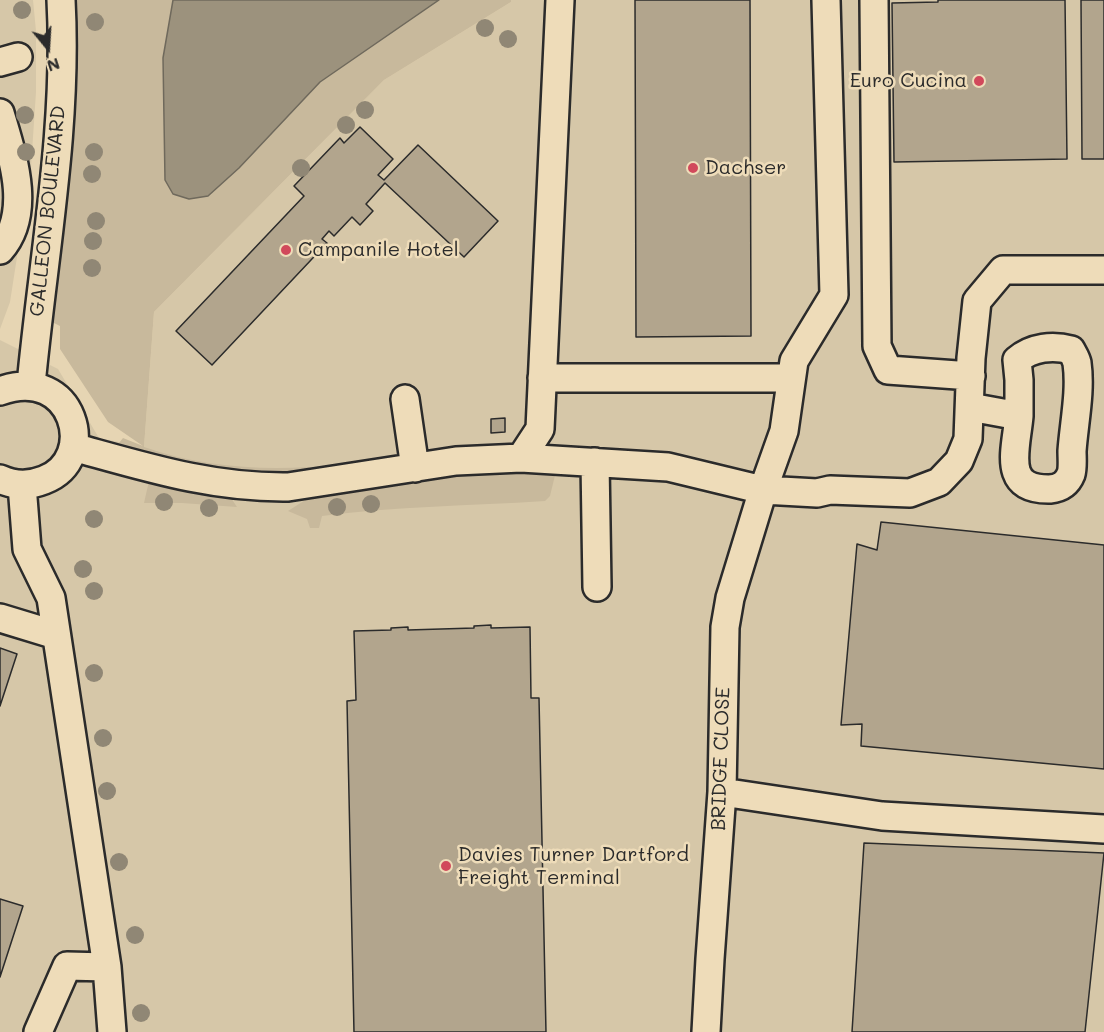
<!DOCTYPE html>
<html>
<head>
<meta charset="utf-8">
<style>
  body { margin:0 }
  #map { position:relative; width:1104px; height:1032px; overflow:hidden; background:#e6d5b3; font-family:Mali,sans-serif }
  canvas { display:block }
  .north { position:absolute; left:18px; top:18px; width:60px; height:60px; -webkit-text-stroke:4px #eedcb9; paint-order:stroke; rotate:162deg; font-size:16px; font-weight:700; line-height:24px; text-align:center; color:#2b2b2b }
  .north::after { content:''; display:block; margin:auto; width:21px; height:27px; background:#2b2b2b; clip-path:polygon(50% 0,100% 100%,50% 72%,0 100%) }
</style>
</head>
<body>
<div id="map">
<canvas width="1104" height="1032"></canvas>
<div class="north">N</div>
</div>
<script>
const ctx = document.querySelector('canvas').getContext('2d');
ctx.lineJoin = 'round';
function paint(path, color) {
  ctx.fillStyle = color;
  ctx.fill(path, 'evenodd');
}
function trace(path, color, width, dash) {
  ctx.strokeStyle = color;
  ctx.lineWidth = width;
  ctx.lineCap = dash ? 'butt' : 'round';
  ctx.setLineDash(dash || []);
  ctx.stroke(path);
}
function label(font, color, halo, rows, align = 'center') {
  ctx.font = font + ' Mali,sans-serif';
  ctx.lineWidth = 5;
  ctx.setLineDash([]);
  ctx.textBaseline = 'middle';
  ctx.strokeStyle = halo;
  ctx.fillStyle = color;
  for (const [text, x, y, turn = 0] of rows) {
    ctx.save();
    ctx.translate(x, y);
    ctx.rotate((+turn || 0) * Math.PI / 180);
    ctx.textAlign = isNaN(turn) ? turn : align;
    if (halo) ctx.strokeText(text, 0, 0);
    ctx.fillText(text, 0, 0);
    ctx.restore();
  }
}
paint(new Path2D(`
  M0,0H33L36,31V92L31,167L10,302L0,329Z
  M511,0H1104V1032H0V340L58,369L99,438L144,447L154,312L384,80L511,2Z`), '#d6c7a8');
paint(new Path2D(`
  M73,0H511V2L384,80L154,312L144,447C198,466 253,470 309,467V472C254,477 169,471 119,443L123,438L143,446L108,422L60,349V326L50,321L67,188L72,137Z
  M556,471L550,496L545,501C470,506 396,506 322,516L319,528H310L307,519L288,511L310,497L476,473Z
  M149,481L185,491L231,498L237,507L182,503H144Z`), '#c8b99c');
const water = new Path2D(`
  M173,0H439L320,82L239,168L208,196L189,199L173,194L165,180L163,58Z`);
paint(water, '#9c927d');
trace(water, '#6f695c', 1.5);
const building = new Path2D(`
  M635,0H750L751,336L636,337Z
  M938,0H1065L1067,159L894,162L892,3L938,2Z
  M1081,0H1104V159H1082Z
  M360,127L393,159L378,175L384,180L418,145L498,221L464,257L385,183L366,204L373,211L360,225L352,217L334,236L329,231L322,239L327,243L212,365L176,331L304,196L294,186L340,138L344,143Z
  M505,418V432L491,433V419Z
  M881,522L1104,545V769L861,746L862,724L841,725L857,544L877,550Z
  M491,625V628L530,627L531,698H539L546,1032H354L347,701L356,700L354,631L391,630V628L408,627V630L474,628V626Z
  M0,648L17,654L0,706Z
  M864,843L1104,853L1085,1032H852Z
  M0,899L23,906L0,977Z`);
paint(building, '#b2a58d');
trace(building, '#2b2b2b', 1.5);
const minor = new Path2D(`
  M874,0L877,346L888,370L971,376
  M0,62L18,57
  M0,113C12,154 33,213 0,250
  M542,378H791
  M31,385C43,257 68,129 61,0
  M0,391C74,364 100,459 44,480C29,486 15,486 0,479
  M405,399L415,468
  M970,407L1019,416V380L1017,360C1032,347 1053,345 1071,350C1073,354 1076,358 1077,363C1081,391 1074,423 1072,451C1072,458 1073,468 1071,474C1067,484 1060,488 1050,489C1001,490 1016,450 1019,416
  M73,447C146,467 211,488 288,487L456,461L521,458L668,467L763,490L817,493L830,490L910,493L939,482L959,461L968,439L971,358L977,301L1003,270H1104
  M521,458L540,429L560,0
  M595,462L597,587
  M22,485L27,549L51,598L107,967L112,1032
  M0,618L56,635
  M722,792L882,816L1104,829
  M38,1032L67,966L107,967
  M706,1032L710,959L722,792L725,627L730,598L763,490L784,431L794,361L834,295L826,0`);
trace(minor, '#2b2b2b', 32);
trace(minor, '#eedcb9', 27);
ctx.fillStyle = '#908775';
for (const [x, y] of [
  [22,10],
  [95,22],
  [485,28],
  [508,39],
  [365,110],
  [25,115],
  [346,125],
  [26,152],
  [94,152],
  [301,168],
  [92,174],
  [96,221],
  [93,241],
  [92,268],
  [164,502],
  [371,504],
  [337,507],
  [209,508],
  [94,519],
  [83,569],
  [94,591],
  [94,673],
  [103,738],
  [107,791],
  [119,862],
  [135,935],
  [141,1013]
]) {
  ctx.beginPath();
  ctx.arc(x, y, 9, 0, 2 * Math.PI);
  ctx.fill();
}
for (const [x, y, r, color] of [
  [979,81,6,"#d1495b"],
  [693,168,6,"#d1495b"],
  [286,250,6,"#d1495b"],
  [446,866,6,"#d1495b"]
]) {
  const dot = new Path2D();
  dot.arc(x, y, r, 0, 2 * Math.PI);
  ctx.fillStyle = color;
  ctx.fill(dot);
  trace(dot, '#eedcb9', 2);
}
label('20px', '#2b2b2b', '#eedcb9', [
  ["Euro Cucina",967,81,"right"],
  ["Dachser",705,168],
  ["Campanile Hotel",298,250],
  ["Davies Turner Dartford",458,855],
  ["Freight Terminal",458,878]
], 'left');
label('20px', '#2b2b2b', '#eedcb9', [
  ["GALLEON BOULEVARD",48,211,-84],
  ["BRIDGE CLOSE",721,759,-88]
]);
</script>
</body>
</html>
